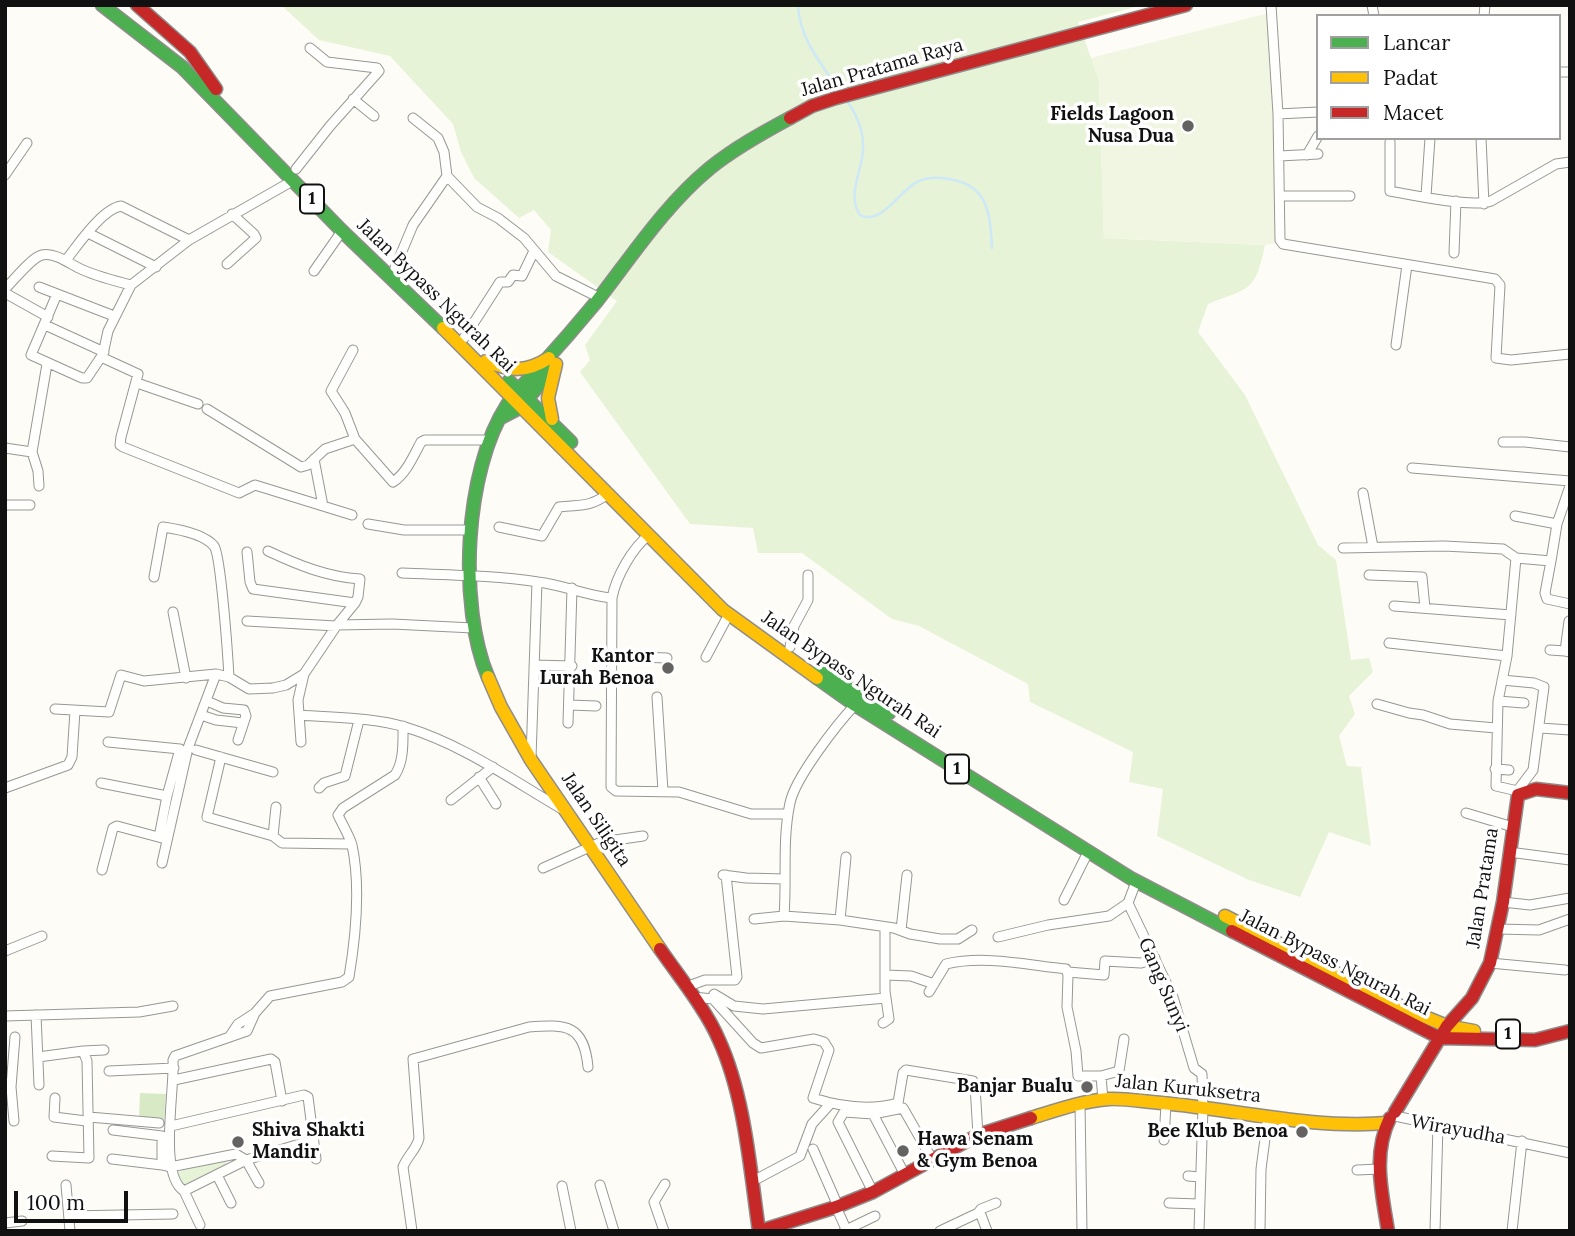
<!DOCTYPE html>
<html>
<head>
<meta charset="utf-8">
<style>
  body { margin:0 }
  #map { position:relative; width:1575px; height:1236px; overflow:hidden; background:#fdfcf7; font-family:Lora,serif }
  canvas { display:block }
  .frame { position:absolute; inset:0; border:7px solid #111; pointer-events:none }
  .legend { position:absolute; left:1316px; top:14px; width:245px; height:126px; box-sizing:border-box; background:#fff; border:2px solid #a0a0a0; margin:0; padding:9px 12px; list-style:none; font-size:21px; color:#111 }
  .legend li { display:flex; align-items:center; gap:14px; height:35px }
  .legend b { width:35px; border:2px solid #a0a0a0 }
  .scale { position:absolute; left:14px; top:1191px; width:114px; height:32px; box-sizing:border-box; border:4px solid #111; border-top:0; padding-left:9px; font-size:21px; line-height:24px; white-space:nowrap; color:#111; -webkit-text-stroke:5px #fff; paint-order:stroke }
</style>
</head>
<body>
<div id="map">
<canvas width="1575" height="1236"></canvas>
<div class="frame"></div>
<ul class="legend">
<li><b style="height:9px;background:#4caf50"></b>Lancar</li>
<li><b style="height:9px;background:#ffc107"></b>Padat</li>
<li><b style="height:9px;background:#c62828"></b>Macet</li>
</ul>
<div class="scale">100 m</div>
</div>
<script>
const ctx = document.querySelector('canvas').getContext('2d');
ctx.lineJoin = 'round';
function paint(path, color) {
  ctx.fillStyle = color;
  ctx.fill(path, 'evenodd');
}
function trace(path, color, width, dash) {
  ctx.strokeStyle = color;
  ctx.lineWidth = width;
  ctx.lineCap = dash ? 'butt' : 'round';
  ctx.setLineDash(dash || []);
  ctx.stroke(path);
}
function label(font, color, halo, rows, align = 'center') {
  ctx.font = font + ' Lora,serif';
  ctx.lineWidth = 7;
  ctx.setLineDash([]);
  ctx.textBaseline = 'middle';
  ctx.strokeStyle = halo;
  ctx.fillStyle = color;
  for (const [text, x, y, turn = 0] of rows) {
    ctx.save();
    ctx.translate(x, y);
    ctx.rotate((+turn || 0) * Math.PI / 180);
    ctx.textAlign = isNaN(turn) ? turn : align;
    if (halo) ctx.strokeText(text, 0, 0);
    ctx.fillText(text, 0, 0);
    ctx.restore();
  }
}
paint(new Path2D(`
  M281,5H1143L1078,22L1099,80L1104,238L1265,245C1255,292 1251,287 1208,304L1198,332L1245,395L1318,545L1336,560L1351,660L1369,658L1373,672L1349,696L1355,714L1339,736L1347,766L1361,767L1371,846L1329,832L1300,897L1249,880L1157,836L1163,789L1129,782L1133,752L1030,702L1028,684L919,626L892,619L802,553H758L753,528L690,524L580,372L590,360L585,345L617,301L548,252L551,230L534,210L519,218L474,178L461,152L453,124L390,56L319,40Z
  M225,1160L228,1166L187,1186L182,1187L176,1174L184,1169Z`), '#e7f3d7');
paint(new Path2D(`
  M140,1093L166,1094L164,1122L139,1120Z`), '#d8eac5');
paint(new Path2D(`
  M1273,12L1276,243L1265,245L1104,238L1099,80L1091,58Z`), '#f0f6e1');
trace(new Path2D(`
  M798,5C799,39 823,66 841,93
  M847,101C857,115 864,131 863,149C863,170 846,195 860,215C881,226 900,190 917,182C927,177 939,177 949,179C989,185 990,214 992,248`), '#cde8f7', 2.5);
const street = new Path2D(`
  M1271,5L1278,114L1280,240L1283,244L1495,279L1500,285L1496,358L1511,360L1570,354
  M1372,5L1374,16
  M1484,16L1485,5
  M1559,72H1570
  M353,99L374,116
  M1278,114L1318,112
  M413,118L438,138L444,152L447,176L477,207L498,218L524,238L556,276L598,297
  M1481,138L1484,204
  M1390,142V191C1411,195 1473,208 1491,201L1556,164L1570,162
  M1307,155L1318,136
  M1279,156L1318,154
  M296,169L330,126L379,71L377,68L327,62L310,48
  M5,175L27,143
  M1280,196H1350
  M1426,196L1430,138
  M88,233L156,267
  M1454,253L1456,201
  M66,260C78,245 102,209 121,206L189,240
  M227,264L256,238L254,234L232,214
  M395,268L413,225L447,176
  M314,271L342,231
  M39,287L114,316
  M5,289C13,281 32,257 42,255C56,252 71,265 83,270C99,277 115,281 131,285
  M5,293L48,317
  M57,294L31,355L82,378H87L103,354L108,331L131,285L189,240L294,180
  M45,325L104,352
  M464,338L500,282H508L513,275L522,276L534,251
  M1396,345L1407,265
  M353,350L331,391L345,413L355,439L393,482C406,474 414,455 421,442L425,440H490
  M101,357L138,374L121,437L120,445L123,447L239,493L255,485L352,515
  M137,383L198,404
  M207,409L301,467L308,465L325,449L355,439
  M1503,442H1525L1570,447
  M5,448L32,452L47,364
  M32,452L38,471L39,486
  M314,459L323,506
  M1412,468L1570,481
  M1363,493L1373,547
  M5,505H30
  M1515,516L1557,524
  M368,524L404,530H472
  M499,527L542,536L559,507C581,504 588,508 608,494
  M649,535C632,548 616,577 612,598L611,787L616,791L679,792L751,814H788
  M1343,548L1444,546L1503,549L1516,558L1551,561L1557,524L1570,486
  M247,552L250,582L253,589L355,603
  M1516,558L1507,656L1498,701L1496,786L1522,792
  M1551,561L1545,593L1547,599L1570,604
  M402,573C447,575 493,575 538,582C564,585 587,596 612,598
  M1369,575L1422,577L1425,608
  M154,577L163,527C177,529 204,534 214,546C221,555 228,659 229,677
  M1394,606L1511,615
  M173,612L186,678
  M247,621L336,626
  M1569,621L1565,651L1570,652
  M337,625L392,624L473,628
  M1389,643L1507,656
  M790,647L794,626L808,600V575
  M1550,650L1565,651
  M613,656L667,658
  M706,657L729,614
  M534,665L572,666
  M1502,680L1534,683L1544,687L1533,770L1518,790
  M657,697L663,791
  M207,701L223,708L244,710L246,716L238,740
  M1498,701L1524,703
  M1377,704L1409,713L1423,715L1450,724L1496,728
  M570,705L596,706
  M55,709L109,712L121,675L144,681L216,674L229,677L249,689L273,688L286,685L304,674L337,625L355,603L358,597L360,579C327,577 298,565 268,551
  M201,715L216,720L243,723
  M299,715C334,718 372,717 405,727C462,744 512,780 562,809
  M568,723L572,588
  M1540,728L1570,730
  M108,742L180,749L167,796L159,837
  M301,742L298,700L304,674
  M196,750L273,772
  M221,757L207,817L273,836L282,843L351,844
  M531,758L537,582
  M1495,769L1509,770
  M479,777L496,804
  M101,783L167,796
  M5,788L68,765L72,757L75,711
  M319,788L324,783L345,776L359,720
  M451,800L493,767
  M1466,813L1513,827
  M273,836L276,807
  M1509,852L1570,860
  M162,863L188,748L216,674
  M543,868L601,842L643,836
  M102,870L113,828L117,826L162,838
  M723,875L746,878L785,879
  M1064,900L1088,852
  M1503,902L1530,905L1570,898
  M1128,903L1173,997L1194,1068L1202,1074L1203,1108L1199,1231
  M784,916C787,878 782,840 790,803C795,778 837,724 855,705
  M754,919L784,916L840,920L894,928L910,934L940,939H958L972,930
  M840,920L846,857
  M1498,929L1539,930L1570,919
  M901,930L907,875
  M998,937L1048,925L1109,916L1128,903L1136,882
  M5,951L42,936
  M1490,963L1565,970
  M1068,972L1104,975L1105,961L1141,963L1155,958
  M885,975L911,976L934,984
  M686,987L705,980H735L737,977L726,875
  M929,992L946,964C984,955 1027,965 1066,969L1068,975L1067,1007L1076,1051L1078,1076H1101
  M714,994L734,1006L763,1009L886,998
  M693,997L713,999L753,1043L761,1048L814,1039L824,1042L829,1050L813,1098C841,1107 869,1111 898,1103L903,1073L906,1070L973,1081L975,1086L978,1135
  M36,1015L39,1085
  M5,1016L139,1012L173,1006
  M883,1023L889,1019L885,991V927
  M230,1036L238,1024L255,1013
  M83,1051L104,1050
  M38,1057L83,1051L87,1061L89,1158L52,1156
  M109,1071L174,1068
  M174,1080L271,1059L275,1062L282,1101
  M7,1083L11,1087L14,1121
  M11,1087L15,1037
  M55,1098L54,1117L86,1121L89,1117L159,1123
  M1103,1100L1101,1076L1119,1071L1124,1039
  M1080,1103L1082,1231
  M873,1114L905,1175
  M1395,1116L1570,1153
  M171,1126L304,1095L308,1097L316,1159
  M113,1130L162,1136V1165L170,1167
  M313,1140L246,1160L184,1191C158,1175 175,1089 173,1060L175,1056L247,1031L255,1013L270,996L342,982L349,977C356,935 361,887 352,845C349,835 342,824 338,815L343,808L395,775C404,761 403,743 403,726
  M1164,1140L1166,1104
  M813,1149L838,1206
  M112,1159L162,1165
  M246,1160L259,1183
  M170,1167L236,1154L246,1160
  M1357,1170L1380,1169
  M217,1175L231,1203
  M1188,1176L1200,1177
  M753,1181L800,1156L812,1124L831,1103
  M66,1185L70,1231
  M600,1185L614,1231
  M562,1186L571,1231
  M184,1191L200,1225
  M873,1192L838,1122L844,1112L873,1114L903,1108L932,1159
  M1169,1203L1199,1204
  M836,1207L847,1231
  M978,1213L981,1209L996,1203
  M69,1216L173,1214
  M5,1223L22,1221
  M412,1231L403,1167C407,1156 417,1149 419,1138L413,1059L529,1027C567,1024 584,1025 588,1067
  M664,1231L654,1202L665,1184
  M844,1231L875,1216
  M940,1231L978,1213L981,1215L987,1231
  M1260,1231L1261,1169L1268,1116
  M1435,1231L1438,1125
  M1512,1231L1522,1141`);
const fast = new Path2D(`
  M102,5L182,67L342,231L443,328
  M509,381L571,442
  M500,418L521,407L552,369
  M820,667L889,713
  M488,677C458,606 464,471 507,405C515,392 527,381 538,369C558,347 578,324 597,301C632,256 665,205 710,168C735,148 762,133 790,118
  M817,678L855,705L1132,879L1232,931`);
const slow = new Path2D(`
  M443,328L723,610L817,678
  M486,361C510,371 526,373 549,358
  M552,419L548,398L556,364
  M488,677L501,707L531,760L660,949
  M1225,916L1408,1010L1447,1026L1474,1031
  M1031,1118C1057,1110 1082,1101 1109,1099C1126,1098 1145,1102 1163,1103C1237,1110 1312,1129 1387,1123`);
const jam = new Path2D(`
  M137,5L190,52L216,89
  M790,118L812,106L836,98L1186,5
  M1232,931L1440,1038L1535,1040L1570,1031
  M660,949C678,975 707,1011 719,1040C745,1097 750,1169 759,1231
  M1395,1112L1447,1026L1472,998L1490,963L1503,902L1518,795L1536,789L1570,793
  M760,1231L836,1207L873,1192L978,1135L1031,1118
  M1388,1231C1382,1193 1372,1154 1390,1118`);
trace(street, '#979795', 11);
trace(fast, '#8e8d8b', 15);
trace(slow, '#8e8d8b', 15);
trace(jam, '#8e8d8b', 15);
trace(street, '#fffffe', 9);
trace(fast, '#4caf50', 12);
trace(slow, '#ffc107', 12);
trace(jam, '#c62828', 12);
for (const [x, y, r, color] of [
  [1188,126,7,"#646362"],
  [668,668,7,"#646362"],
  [1087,1087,7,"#646362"],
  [1302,1132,7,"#646362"],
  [238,1142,7,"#646362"],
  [903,1151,7,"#646362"]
]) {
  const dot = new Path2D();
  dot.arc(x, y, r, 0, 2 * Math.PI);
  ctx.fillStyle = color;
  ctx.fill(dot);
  trace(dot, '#fff', 2.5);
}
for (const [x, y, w] of [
  [312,199,24],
  [957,769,24],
  [1508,1034,24]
]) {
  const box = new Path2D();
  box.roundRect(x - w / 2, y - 14.5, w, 29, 5);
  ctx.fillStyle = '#fff';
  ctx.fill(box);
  trace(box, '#111', 2);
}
label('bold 18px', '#111', null, [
  ["1",312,199],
  ["1",957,769],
  ["1",1508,1034]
]);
label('19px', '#111', '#fff', [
  ["Jalan Pratama Raya",882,68,-16],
  ["Jalan Bypass Ngurah Rai",436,296,44],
  ["Jalan Bypass Ngurah Rai",851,675,34],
  ["Jalan Siligita",596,820,56],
  ["Jalan Pratama",1483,888,-81],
  ["Jalan Bypass Ngurah Rai",1335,963,27],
  ["Gang Sunyi",1163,985,67],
  ["Jalan Kuruksetra",1188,1089,6],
  ["Wirayudha",1458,1130,10]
]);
label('bold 19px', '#111', '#fff', [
  ["Fields Lagoon",1174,115],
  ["Nusa Dua",1174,137],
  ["Kantor",654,657],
  ["Lurah Benoa",654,679],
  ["Banjar Bualu",1073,1087],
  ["Shiva Shakti",252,1131,"left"],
  ["Mandir",252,1153,"left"],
  ["Bee Klub Benoa",1288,1132],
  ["Hawa Senam",917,1140,"left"],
  ["& Gym Benoa",917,1162,"left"]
], 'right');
</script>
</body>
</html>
